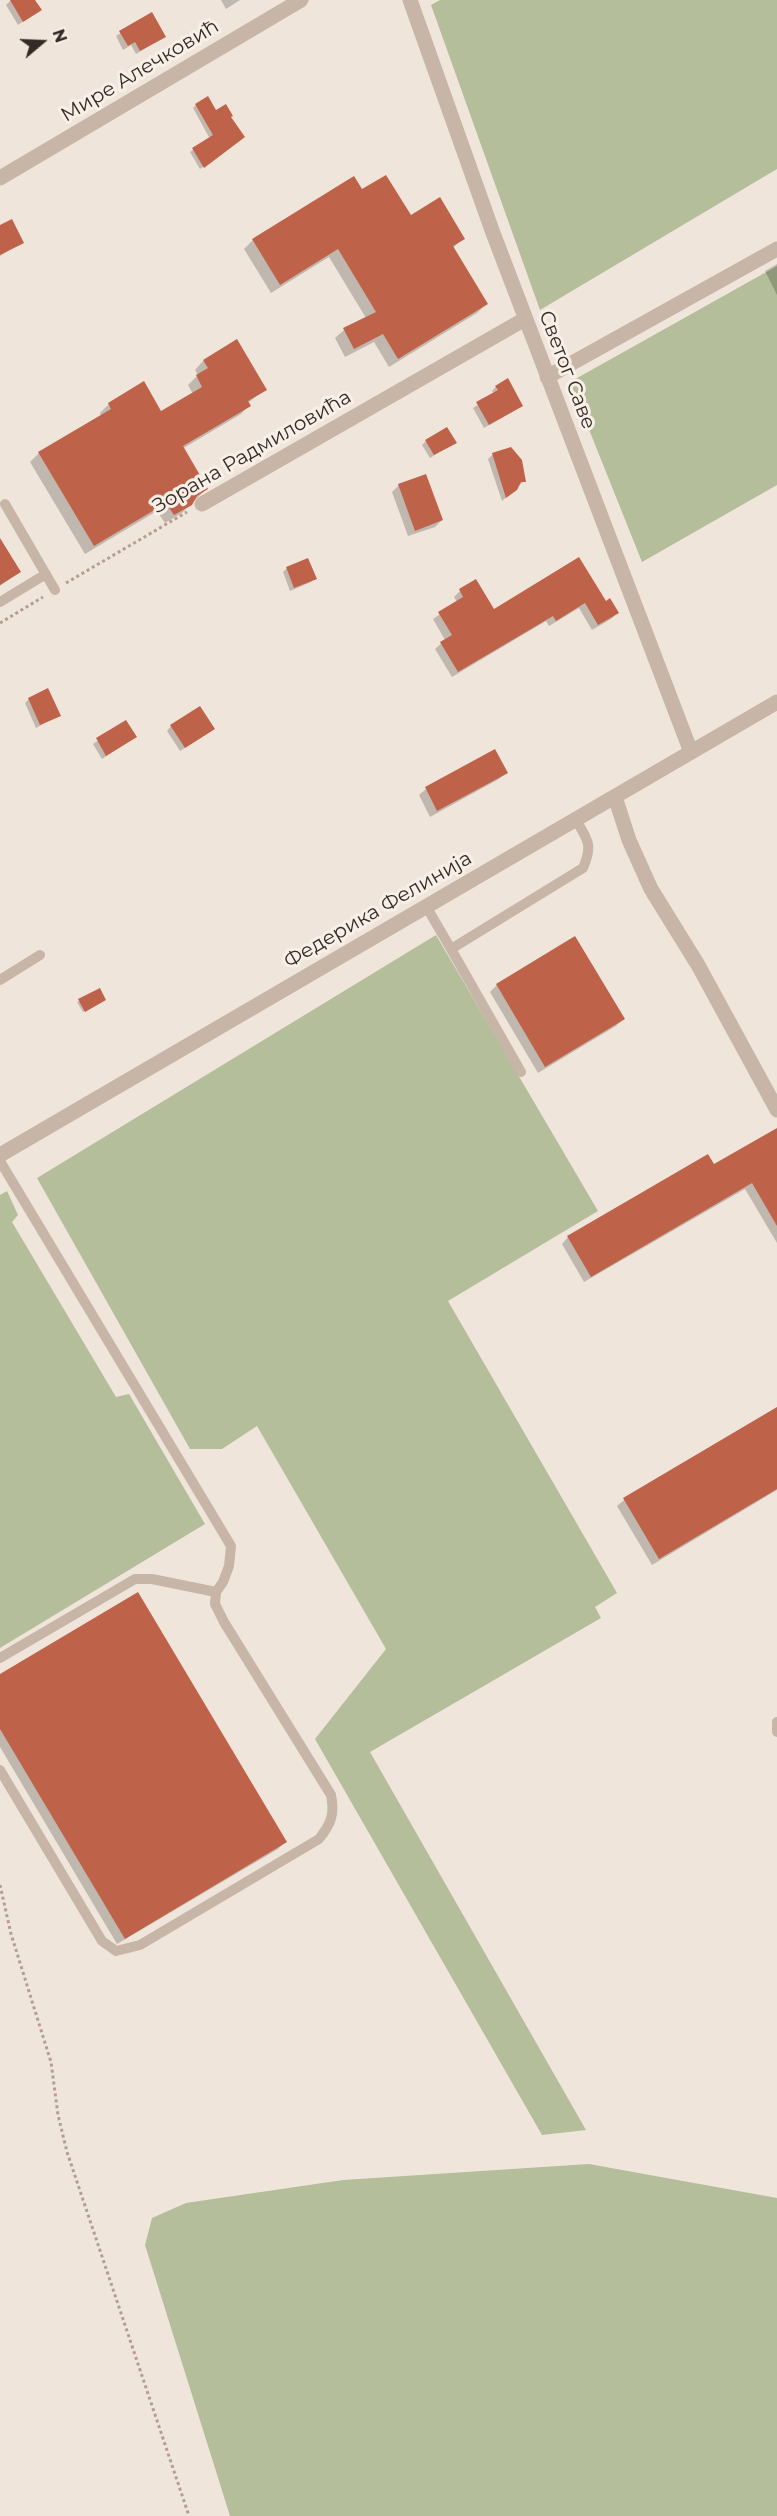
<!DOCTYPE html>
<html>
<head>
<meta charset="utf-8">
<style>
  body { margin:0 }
  #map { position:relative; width:777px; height:2516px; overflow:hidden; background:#f0e5da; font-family:Montserrat,sans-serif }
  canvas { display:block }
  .north { position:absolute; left:12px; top:12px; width:60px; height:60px; -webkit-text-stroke:4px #f8efe6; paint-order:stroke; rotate:71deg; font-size:16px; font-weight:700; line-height:24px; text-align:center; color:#342b27 }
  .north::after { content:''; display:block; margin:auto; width:21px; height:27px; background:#342b27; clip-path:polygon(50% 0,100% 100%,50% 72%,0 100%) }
</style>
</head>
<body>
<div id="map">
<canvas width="777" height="2516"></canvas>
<div class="north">N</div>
</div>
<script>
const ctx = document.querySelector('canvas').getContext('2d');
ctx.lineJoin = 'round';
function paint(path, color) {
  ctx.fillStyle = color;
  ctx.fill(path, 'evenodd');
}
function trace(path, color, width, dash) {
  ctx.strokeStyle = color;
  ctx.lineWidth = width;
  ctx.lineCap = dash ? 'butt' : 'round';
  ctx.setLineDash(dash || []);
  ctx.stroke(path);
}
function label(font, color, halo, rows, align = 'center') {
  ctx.font = font + ' Montserrat,sans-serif';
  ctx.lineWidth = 6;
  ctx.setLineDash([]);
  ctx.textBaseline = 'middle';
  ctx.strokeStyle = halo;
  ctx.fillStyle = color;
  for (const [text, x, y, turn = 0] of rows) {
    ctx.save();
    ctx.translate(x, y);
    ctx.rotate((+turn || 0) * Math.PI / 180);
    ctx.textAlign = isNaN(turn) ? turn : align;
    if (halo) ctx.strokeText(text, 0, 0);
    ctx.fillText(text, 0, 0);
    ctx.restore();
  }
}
paint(new Path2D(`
  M440,0H777V169L540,310L431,5Z
  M777,266V485L642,562L570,382Z
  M436,935L598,1211L448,1301L617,1593L595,1607L601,1618L370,1752L586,2130L542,2135L315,1739L386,1649L257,1426L222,1449H190L37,1178Z
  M7,1191L18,1215L12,1222L116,1397L129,1394L205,1524L0,1648V1195Z
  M589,2164L777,2198V2516H230L145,2245L152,2218L186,2203L343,2180Z`), '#b4be9b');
paint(new Path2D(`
  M11,0H33L40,10L18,25L6,5Z
  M221,0H240L226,9Z
  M152,14L164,37L136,54L131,45L123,50L116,36Z
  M196,105L230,118L240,140L200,169L190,152L210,139L193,108Z
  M354,178L362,191L410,218L463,238L452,249L486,304L477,313L389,367L374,342L345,357L335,338L344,330L366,318L329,257L271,293L244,249L253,240Z
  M0,227L22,242L0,256Z
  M777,264V295L765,271Z
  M203,361L265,389L248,403L249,405L241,414L182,449L206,489L182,513L165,523L157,511L85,554L30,462L39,453L101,416L100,413L109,404L144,383L161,413L193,394L188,385L198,375L195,370Z
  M496,387L521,406L484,428L473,408L494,394L492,391Z
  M426,441L455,442L430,458L422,445Z
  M510,449L524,481L502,501L488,459L492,455Z
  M399,485L442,520L435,527L408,536L392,492Z
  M0,541L19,572L0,586Z
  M579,559L605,603L617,613L611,619L592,630L579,608L549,626L546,621L452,677L435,649L445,640L433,619L457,602L454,597L460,591L494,611Z
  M287,568L315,578L311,582L290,591L283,572Z
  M29,699L59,715L36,728L25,703Z
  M126,722L135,737L102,759L93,744Z
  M171,726L208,733L180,751L167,731Z
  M494,751L506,773L499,779L430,817L419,795L426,789Z
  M575,938L623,1019L616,1026L538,1073L490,992L497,985Z
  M79,1001H103L83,1012L77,1002Z
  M777,1133V1243L745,1189L584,1282L562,1244L568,1237Z
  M777,1409V1490L652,1565L617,1506L624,1500Z
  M0,1676L285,1842L278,1849L117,1944L0,1747Z`), '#0003');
paint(new Path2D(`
  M10,0H35L42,10L23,22Z
  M152,12L166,37L140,51L135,42L128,46L119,31Z
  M208,96L216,110L226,104L233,116L231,117L245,137L204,168L192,148L213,135L195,104Z
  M386,175L411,215L440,197L465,239L453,246L488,304L398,359L383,334L354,349L343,328L376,312L338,249L280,285L252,239L354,176L362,189Z
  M12,219L24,243L0,255V225Z
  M237,339L267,390L248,401L251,406L183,446L208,489L197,496L192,505L174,515L166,503L94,546L38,452L111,409L108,403L144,381L161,411L202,387L196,375L208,368L203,360Z
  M508,378L523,406L489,425L476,402L498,390L495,386Z
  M447,427L457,443L434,455L425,440Z
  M511,447L522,460L526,482H521L517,490L506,498L492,453Z
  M426,474L443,520L415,531L398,484Z
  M0,538L21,572L0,585Z
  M579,557L606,601L610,598L619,613L598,625L585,603L556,621L553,616L458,672L440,642L452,635L438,612L463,597L459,589L476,579L494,609Z
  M308,558L317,579L294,588L286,567Z
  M48,688L61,716L40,725L28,698Z
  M200,706L215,729L185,748L170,725Z
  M126,720L137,737L106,756L96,738Z
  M495,749L508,773L437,811L425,787Z
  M575,936L625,1019L545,1067L496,984Z
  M100,988L106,1000L85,1012L78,999Z
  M777,1128V1226L752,1183L591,1277L567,1236L708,1154L714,1164Z
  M777,1407V1489L659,1559L623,1498Z
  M138,1592L287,1842L125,1939L0,1729V1674Z`), '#bf624a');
trace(new Path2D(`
  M66,583L187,512
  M0,623L43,597
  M0,1885L11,1934L51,2062L58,2115L67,2152L189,2516`), '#b39f92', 3, [3, 3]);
trace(new Path2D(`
  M5,504L55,590
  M0,602L46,574
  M426,906L451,949L583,868C593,845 588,840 576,820
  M451,949L521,1072
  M0,980L40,955
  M0,1161L231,1546L229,1566L223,1582L216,1592L215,1604L224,1622L331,1795C335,1814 331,1824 319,1839L140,1945L116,1951L102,1941L0,1770
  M0,1658L135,1579H152L216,1592
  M777,1722V1732`), '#c7b5a7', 10);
trace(new Path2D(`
  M410,0L493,233L691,752
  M0,178L301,0
  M547,377L777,249
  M202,504L525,319
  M615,797L629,840L651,889L698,965L777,1110
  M0,1155L777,702`), '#c7b5a7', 15);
label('20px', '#342b27', '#f8efe6', [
  ["Мире Алечковић",140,71,-31],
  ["Светог Саве",567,370,69],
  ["Зорана Радмиловића",252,452,-30],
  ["Федерика Фелинија",378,910,-30]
]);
</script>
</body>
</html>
